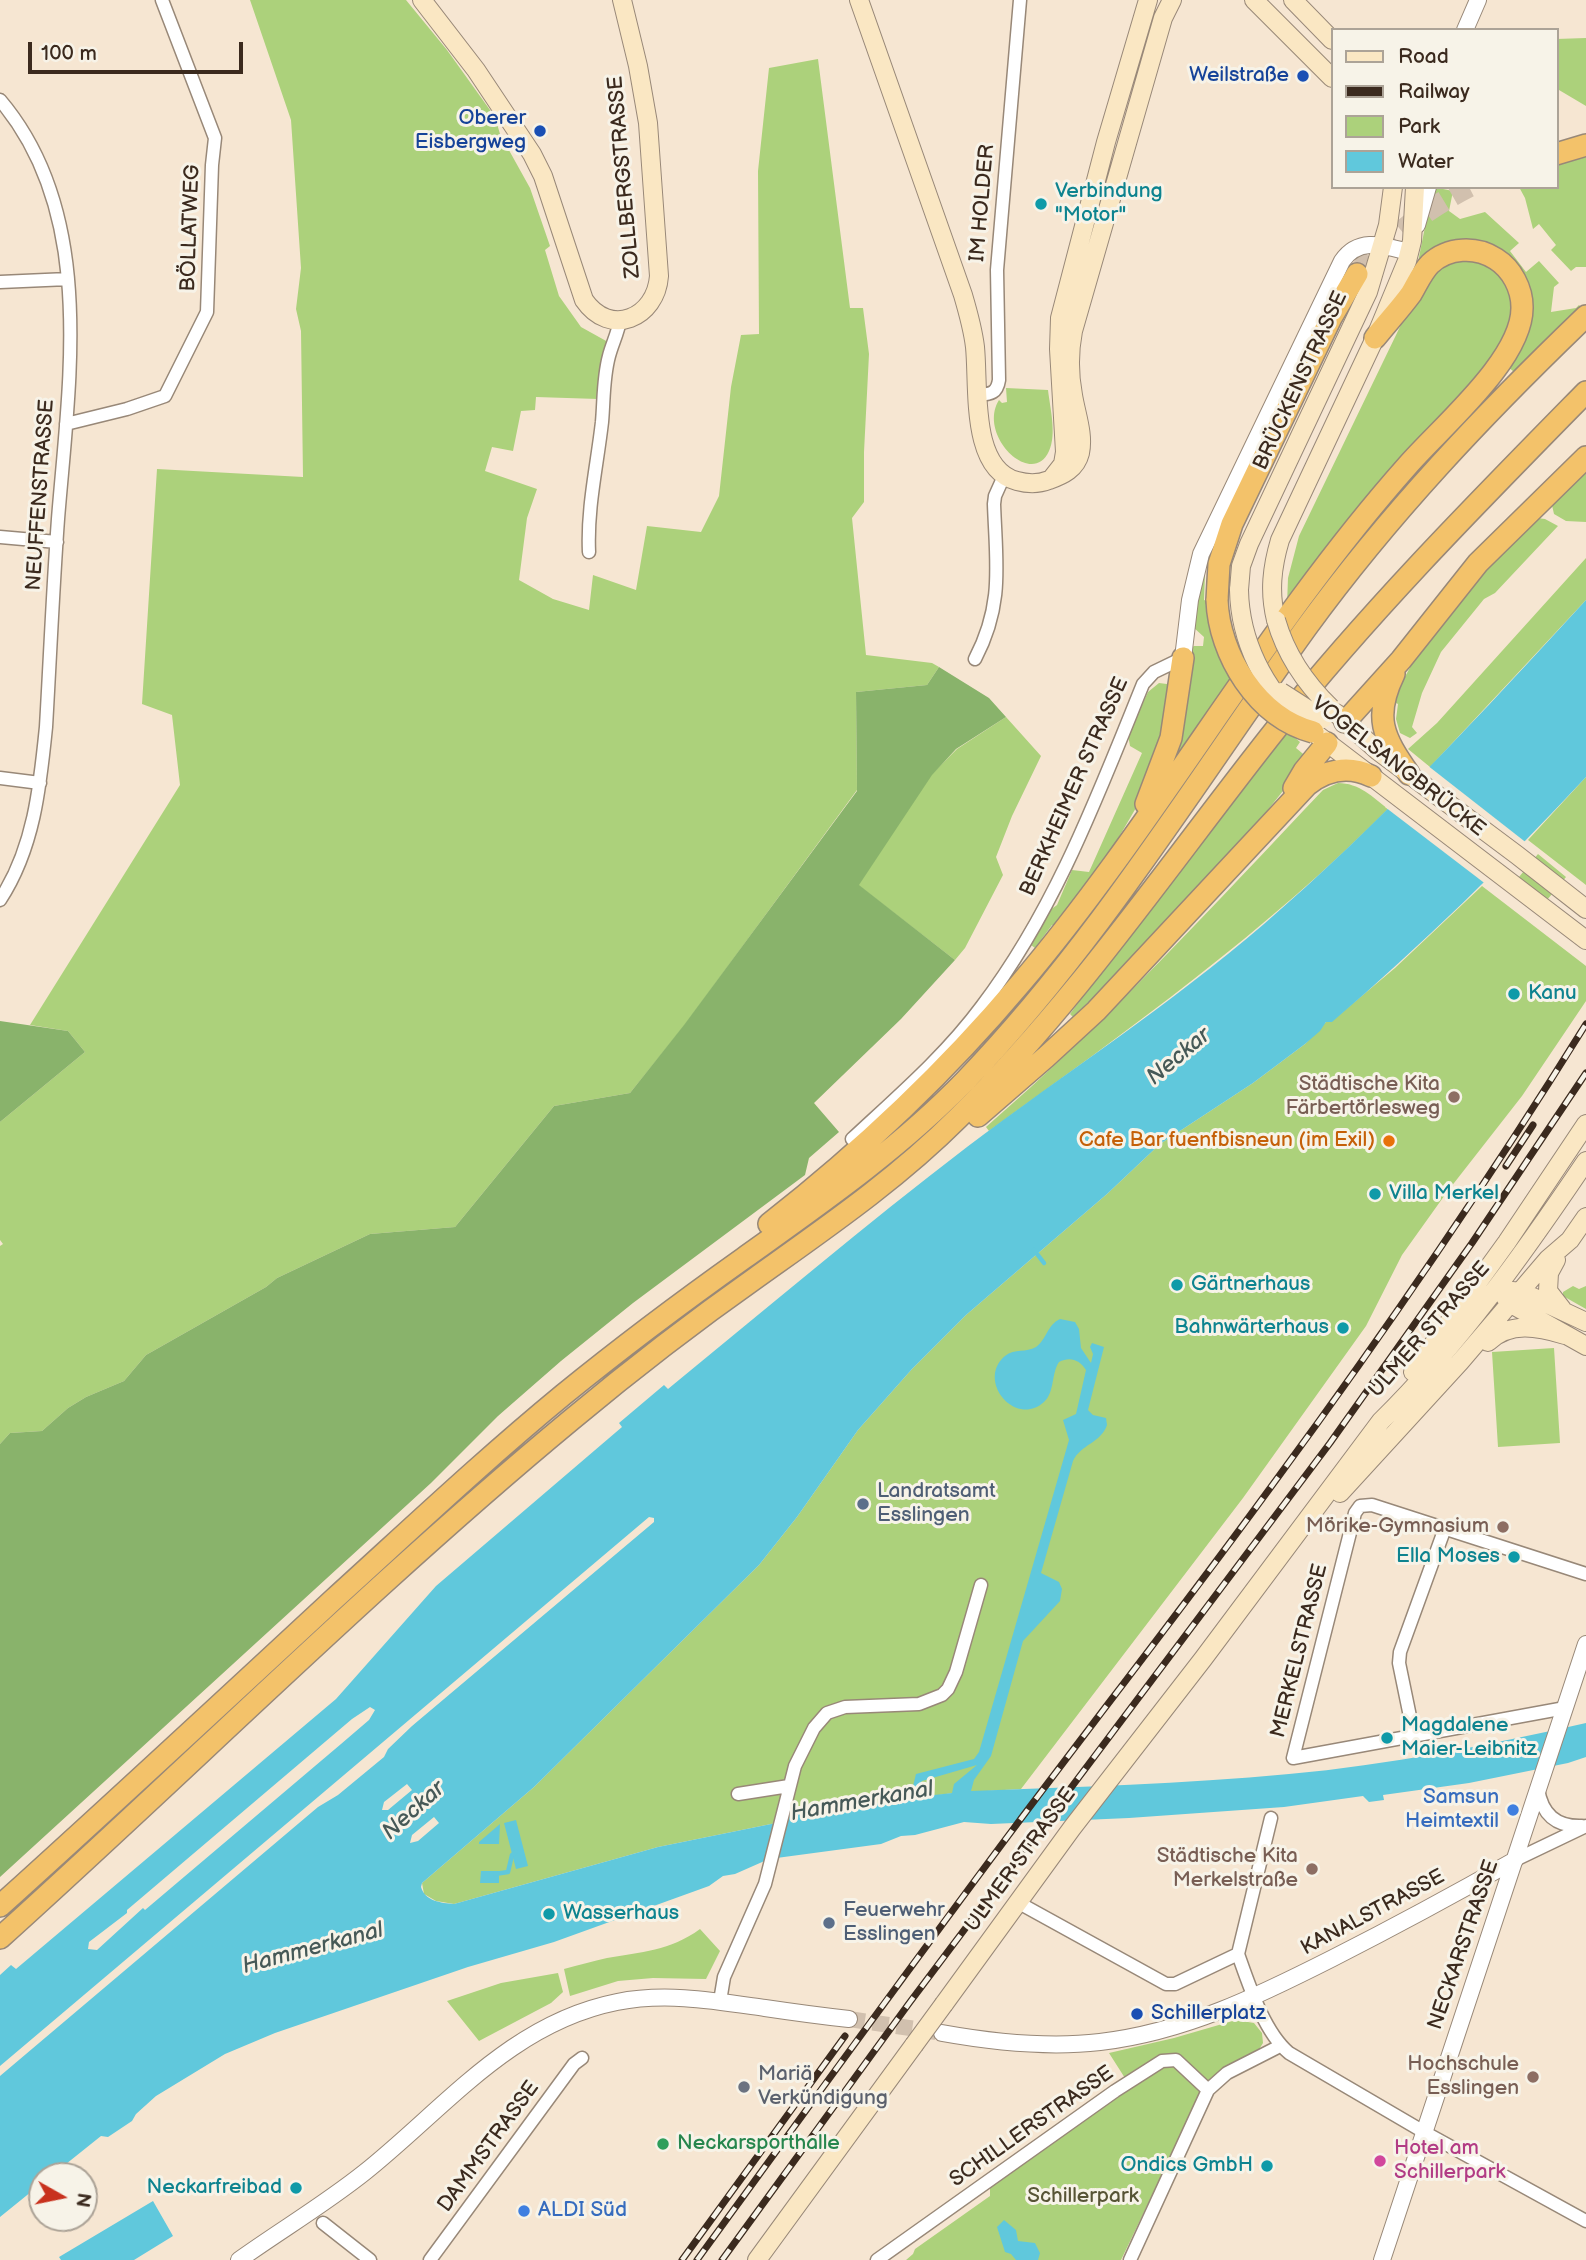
<!DOCTYPE html>
<html>
<head>
<meta charset="utf-8">
<style>
  body { margin:0 }
  #map { position:relative; width:1586px; height:2260px; overflow:hidden; background:#f6e6d2; font-family:"Balsamiq Sans",sans-serif }
  canvas { display:block }
  .legend { position:absolute; left:1331px; top:28px; width:228px; height:161px; box-sizing:border-box; background:#f7f3e8; border:2px solid #aca397; margin:0; padding:9px 12px; list-style:none; font-size:21px; color:#3b2a1e }
  .legend li { display:flex; align-items:center; gap:14px; height:35px }
  .legend b { width:35px; border:2px solid #aca397 }
  .north { position:absolute; left:28px; top:2162px; width:70px; height:70px; box-sizing:border-box; background:#f7f3e8; border:2px solid #aca397; border-radius:50%; rotate:99deg; font-size:19px; font-weight:700; line-height:28px; text-align:center; color:#3b2a1e }
  .north::after { content:''; display:block; margin:auto; width:24px; height:32px; background:#c8321e; clip-path:polygon(50% 0,100% 100%,50% 72%,0 100%) }
  .scale { position:absolute; left:28px; top:42px; width:215px; height:32px; box-sizing:border-box; border:4px solid #3b2a1e; border-top:0; padding-left:9px; font-size:21px; line-height:24px; white-space:nowrap; color:#3b2a1e; -webkit-text-stroke:5px #f7f3e8; paint-order:stroke }
</style>
</head>
<body>
<div id="map">
<canvas width="1586" height="2260"></canvas>
<ul class="legend">
<li><b style="height:9px;background:#fae7c3"></b>Road</li>
<li><b style="height:9px;background:#3b2a1e"></b>Railway</li>
<li><b style="height:19px;background:#acd17b"></b>Park</li>
<li><b style="height:19px;background:#60c8dc"></b>Water</li>
</ul>
<div class="north">N</div>
<div class="scale">100 m</div>
</div>
<script>
const ctx = document.querySelector('canvas').getContext('2d');
ctx.lineJoin = 'round';
function paint(path, color) {
  ctx.fillStyle = color;
  ctx.fill(path, 'evenodd');
}
function trace(path, color, width, dash) {
  ctx.strokeStyle = color;
  ctx.lineWidth = width;
  ctx.lineCap = dash ? 'butt' : 'round';
  ctx.setLineDash(dash || []);
  ctx.stroke(path);
}
function label(font, color, halo, rows, align = 'center') {
  ctx.font = font + ' "Balsamiq Sans",sans-serif';
  ctx.lineWidth = 6;
  ctx.setLineDash([]);
  ctx.textBaseline = 'middle';
  ctx.strokeStyle = halo;
  ctx.fillStyle = color;
  for (const [text, x, y, turn = 0] of rows) {
    ctx.save();
    ctx.translate(x, y);
    ctx.rotate((+turn || 0) * Math.PI / 180);
    ctx.textAlign = isNaN(turn) ? turn : align;
    if (halo) ctx.strokeText(text, 0, 0);
    ctx.fillText(text, 0, 0);
    ctx.restore();
  }
}
paint(new Path2D(`
  M250,0H406L447,50L495,117L500,134L530,188L550,246L545,250L559,296L581,327L608,342L598,399L536,397L535,410L521,411L513,451L492,447L485,471L537,489L527,518L519,580L553,599L589,610L593,575L636,590L647,526L701,532L719,496L731,387L741,335L759,334L758,171L769,68L818,59L850,308H863L869,354L864,452V502L852,518L866,655L932,663L939,667L927,685L856,692L857,790L684,1026L630,1093L554,1106L455,1227L370,1234L277,1278L266,1287L146,1355L124,1381L86,1397L68,1408L42,1431L10,1433L0,1444V1246L3,1244L0,1240V1122L85,1052L68,1031L30,1025L180,785L172,715L142,704L157,469L303,477L301,331L296,309L301,268L291,120Z
  M1586,38V106L1559,90L1556,91V39Z
  M1586,157V267H1576L1571,271L1551,250L1556,245L1539,224L1533,229L1525,198L1519,187H1556V165Z
  M1433,187L1453,191L1449,211L1460,219L1485,212L1519,243L1510,251L1526,272L1539,261L1559,283L1554,287L1551,312L1576,308L1579,305L1581,307L1514,372L1507,366L1525,332L1501,254L1420,264L1418,262Z
  M1472,258L1496,268L1514,296L1507,342L1287,605L1288,578L1299,536L1410,306L1419,288L1446,262Z
  M1006,388L1048,390C1050,408 1057,434 1049,451C1032,489 977,435 999,400L1002,403L1007,402Z
  M1586,466V522L1566,521L1554,514L1551,501Z
  M1537,518L1545,519L1558,526L1495,593L1484,599L1441,652L1422,693L1412,727L1417,733L1410,738L1400,733L1396,719L1398,704L1394,702C1419,633 1486,569 1537,518Z
  M1586,558V600L1430,767L1408,749L1437,723Z
  M1203,573L1205,574L1204,600L1207,601L1235,680L1169,773L1191,648L1194,646H1203L1204,637L1193,627Z
  M1159,683L1167,684L1170,687L1171,708L1140,801L1109,854L1055,926L1052,925L1035,948L1031,945L1046,913L1057,905L1072,870L1089,872L1142,753L1130,746L1128,735L1148,692Z
  M1006,717L1041,756L1012,816L996,857L1003,875L965,948L955,960L858,885L931,775L957,749Z
  M1286,730L1300,742L1296,748L1308,758C1239,852 1157,937 1073,1017L1070,1014L1093,982Z
  M1586,777V885L1528,840Z
  M1338,783C1359,783 1373,797 1388,809C1267,931 1127,1031 989,1131L986,1127C1106,1023 1214,905 1323,790Z
  M1538,854L1566,877L1547,900L1519,877Z
  M1482,886L1586,966V1001L1522,1096L1447,1192L1402,1255L1366,1326L1243,1498L1021,1789L953,1793L855,1807L793,1813L776,1823L658,1847L454,1904L436,1901L424,1894L422,1883L534,1787L759,1565L797,1517L858,1430L912,1369L966,1315L1107,1194L1160,1144L1253,1083L1305,1044L1326,1022L1332,1021L1395,968Z
  M1573,1286L1579,1289L1586,1286V1309L1563,1296V1292Z
  M1554,1348L1560,1443L1498,1447L1492,1352Z
  M700,1929L720,1951L706,1979L653,1978L618,1981L570,1996L564,1969C579,1965 593,1961 607,1958C641,1952 670,1951 700,1929Z
  M558,1973L563,1992L551,2003L479,2041L447,2001L501,1983Z
  M1236,2020L1254,2023L1262,2033L1263,2043L1258,2051L1224,2068L1205,2085L1121,2260H906L913,2254L915,2249L990,2196V2188L1130,2086L1109,2053L1174,2038Z`), '#acd17b');
paint(new Path2D(`
  M939,667L989,698L1006,717L956,749L932,775L859,885L955,960L901,1019L814,1103L839,1132L809,1158L805,1175L633,1303L561,1361L498,1416L431,1483L0,1877V1444L10,1433L42,1431L68,1408L86,1397L124,1381L146,1355L266,1287L277,1278L370,1234L455,1227L554,1106L630,1093L684,1025L857,791L856,692L927,685Z
  M0,1021L68,1031L85,1052L0,1122Z`), '#89b36b');
paint(new Path2D(`
  M1586,600V777C1506,863 1422,945 1332,1022H1326L1320,1031L1305,1044L1253,1083L1160,1144L1107,1194L966,1315L912,1369L858,1430L797,1517L759,1565L534,1787L422,1883L421,1887C425,1901 441,1903 454,1904L658,1847L776,1823L793,1813L855,1807L910,1798L916,1774L974,1759L979,1752L1069,1440L1063,1420L1076,1414L1086,1370C1080,1360 1070,1356 1059,1362C1051,1374 1055,1392 1044,1402C1015,1428 976,1380 1005,1356C1015,1348 1026,1353 1036,1347C1047,1339 1047,1325 1060,1319L1075,1322L1079,1329L1081,1348L1091,1363L1093,1354L1090,1347L1092,1343L1104,1347L1088,1410L1093,1415L1106,1418L1107,1425C1101,1443 1081,1444 1073,1461L1041,1573L1059,1582L1062,1589L1060,1601L1023,1641L991,1756L974,1780L971,1791C1077,1787 1183,1784 1289,1774C1389,1765 1488,1745 1586,1723V1757L1568,1763L1469,1783L1383,1795L1384,1800L1369,1802L1363,1796L1284,1807L1129,1818L991,1824L964,1822L915,1835L901,1836L881,1844L769,1859L735,1874L723,1876L709,1886L554,1942L468,1967L275,2033L225,2054L156,2096L136,2114L132,2121L108,2137L101,2136L51,2176H42V2183L0,2217V2076L318,1807L338,1795L384,1757L388,1749L412,1726L654,1522V1518L649,1517L0,2066V1975L11,1965L16,1969L336,1699L436,1586L622,1427L619,1423L664,1385L668,1389C767,1308 865,1225 967,1147C1065,1073 1170,1005 1264,924C1380,824 1483,712 1586,600ZM370,1707L375,1710L369,1720L341,1744L145,1910L143,1908L97,1950L88,1949L89,1942L127,1913V1910L352,1719ZM977,1765L954,1784L952,1793L916,1797L918,1786L922,1781ZM407,1784L412,1790L388,1810H382L384,1802ZM434,1817L439,1823L418,1841L410,1843L412,1835Z
  M516,1820L528,1866L516,1869L504,1823Z
  M500,1824L499,1844H479V1842Z
  M481,1871H499V1883H480Z
  M153,2201L173,2236L134,2260H61L59,2257Z
  M1004,2220L1016,2230L1018,2241L1035,2243L1040,2253L1038,2260H1016L1011,2254L1005,2252L997,2227Z`), '#60c8dc');
paint(new Path2D(`
  M1427,765L1528,844L1487,885L1385,807Z`), '#f6e6d2');
trace(new Path2D(`
  M1034,1250L1044,1263
  M495,1874L508,1872L512,1855L516,1852`), '#60c8dc', 4.5);
trace(new Path2D(`
  M849,2019L936,2032`), '#d1c0ae', 16, [16, 8]);
trace(new Path2D(`
  M1357,274C1388,238 1426,209 1469,187`), '#d1c0ae', 21, [21, 10]);
const minor = new Path2D(`
  M0,100C97,214 69,381 58,519C53,588 50,658 46,727C40,787 34,848 0,900
  M0,282L68,279
  M979,395C991,394 997,393 999,380L997,270L1020,0
  M66,424L127,409L165,396L207,312L212,165L215,138L162,0
  M0,537L57,542
  M589,552C587,508 597,466 602,422C604,400 603,378 609,356C612,344 618,333 620,320
  M975,659C1004,604 996,563 994,504L995,496L1004,476
  M0,778L40,783
  M852,1139C897,1097 945,1056 982,1006C1055,910 1098,795 1143,684L1154,672L1183,658
  M1565,1708L1293,1758L1355,1513L1360,1506L1372,1505L1586,1574
  M1414,1736L1399,1663L1400,1652L1445,1528
  M1538,1789C1542,1814 1556,1827 1582,1826
  M738,1794L789,1786
  M1515,1860L1586,1826
  M1019,1903L1166,1984H1175L1238,1954
  M1238,1954C1249,1985 1264,2032 1289,2053L1424,2132L1586,2221
  M1238,1954L1271,1818
  M720,2001L724,1977L765,1884L795,1766L814,1728L827,1713L845,1707L919,1704L942,1695L948,1689L956,1672L981,1585
  M323,2223L370,2260
  M430,2260L574,2064L582,2058
  M877,2260L1115,2091L1162,2061L1176,2060L1208,2090
  M1130,2260L1208,2090L1227,2073L1280,2046`);
const tertiary = new Path2D(`
  M1465,30L1478,0
  M1417,225L1428,187
  M1183,658L1190,600L1201,554L1342,261C1359,236 1385,246 1409,252
  M942,2033C992,2042 1049,2048 1100,2042C1185,2032 1258,1996 1333,1958C1394,1927 1455,1894 1515,1860
  M239,2260C281,2230 325,2204 365,2172C445,2108 511,2023 617,2002C666,1992 716,2001 765,2008C792,2012 821,2016 849,2019
  M1382,2260L1586,1644`);
const secondary = new Path2D(`
  M422,0L476,70L532,154L543,176L584,300C610,338 656,318 659,276L648,123L638,66L622,0
  M859,0L963,295C968,312 973,330 975,347C979,387 970,469 1017,481C1028,484 1039,484 1049,480C1063,475 1076,469 1080,453C1084,434 1076,414 1073,395C1069,374 1069,352 1073,331L1163,18L1172,0
  M1254,0L1332,78
  M1293,0L1332,40
  M1052,478L1063,464L1065,452L1059,349L1060,318L1106,142L1148,0
  M1239,590L1241,566L1249,544L1368,292L1388,225L1393,187
  M1276,620C1269,592 1272,567 1280,540L1375,338L1407,261L1412,241L1415,187
  M1336,713L1378,751L1517,855L1586,909
  M1316,734L1586,940
  M1556,1260L1549,1273L1548,1291L1562,1309
  M1512,1291L1522,1292L1586,1322
  M1505,1297L1511,1304L1586,1346
  M1488,1342C1510,1321 1538,1327 1565,1335
  M1413,1372L1507,1242L1586,1124
  M1340,1493L1460,1362L1548,1259L1570,1240L1586,1217
  M944,2004L1072,1828L1203,1659L1381,1421C1460,1343 1524,1253 1586,1161
  M757,2260L914,2045`);
const trunk = new Path2D(`
  M1556,154L1586,145
  M1217,600L1219,564L1232,524L1331,318L1357,274
  M1394,674C1373,717 1383,737 1409,774
  M1345,722L1401,660L1478,563L1586,457
  M1294,788L1304,771L1327,743
  M1146,804L1171,738L1183,658
  M978,1116L1046,1057L1096,1011L1307,785C1326,770 1348,765 1371,776
  M769,1224C861,1152 945,1073 1020,984C1160,819 1264,627 1408,465C1441,427 1523,359 1522,307C1522,289 1512,269 1496,259C1476,246 1448,247 1430,264C1422,272 1417,284 1411,294C1400,309 1387,323 1375,338
  M0,1906C112,1805 223,1702 334,1599C410,1530 484,1460 563,1395C622,1347 682,1302 744,1258C821,1203 899,1149 965,1081C1097,944 1196,781 1306,628C1389,514 1485,413 1586,316
  M0,1938C191,1766 373,1584 571,1420C631,1370 693,1322 757,1277C827,1227 897,1179 958,1118C1078,1000 1172,860 1276,729C1371,610 1479,501 1586,392`);
trace(minor, '#988878', 15);
trace(tertiary, '#988878', 18);
trace(secondary, '#988878', 20);
trace(trunk, '#988878', 24);
trace(minor, '#fff', 12);
trace(tertiary, '#fff', 16);
trace(secondary, '#fae7c3', 18);
trace(trunk, '#f3c26a', 21);
const rail = new Path2D(`
  M1506,1166L1533,1125
  M682,2260L845,2036
  M697,2260C802,2116 907,1971 1014,1828C1101,1712 1191,1597 1276,1480C1385,1332 1489,1180 1586,1024
  M722,2260L910,2002L1330,1443L1472,1243L1586,1073`);
trace(rail, '#3b2a1e', 7);
trace(rail, '#f7f3e8', 4.5, [13]);
const secondaryBridge = new Path2D(`
  M1239,590C1240,641 1264,689 1302,723
  M1276,620C1286,655 1305,683 1331,708
  M1281,692L1323,719
  M914,2045L944,2004`);
const trunkBridge = new Path2D(`
  M1217,600C1219,655 1257,717 1313,732`);
trace(secondaryBridge, '#988878', 20, []);
trace(trunkBridge, '#988878', 24, []);
trace(secondaryBridge, '#fae7c3', 18);
trace(trunkBridge, '#f3c26a', 21);
for (const [x, y, r, color] of [
  [1303,76,7,"#1a4fb4"],
  [540,131,7,"#1a4fb4"],
  [1041,204,7,"#0f9aa8"],
  [1514,994,7,"#0f9aa8"],
  [1454,1097,7,"#8d6e63"],
  [1389,1141,7,"#e8710a"],
  [1375,1194,7,"#0f9aa8"],
  [1177,1285,7,"#0f9aa8"],
  [1343,1328,7,"#0f9aa8"],
  [863,1504,7,"#5c6f8a"],
  [1503,1527,7,"#8d6e63"],
  [1514,1557,7,"#0f9aa8"],
  [1387,1738,7,"#0f9aa8"],
  [1513,1810,7,"#3f7fe0"],
  [1312,1869,7,"#8d6e63"],
  [549,1914,7,"#0f9aa8"],
  [829,1923,7,"#5c6f8a"],
  [1137,2014,7,"#1a4fb4"],
  [1533,2077,7,"#8d6e63"],
  [744,2087,7,"#6b7280"],
  [663,2144,7,"#2e9e5b"],
  [1380,2161,7,"#d1479c"],
  [1267,2166,7,"#0f9aa8"],
  [296,2188,7,"#0f9aa8"],
  [524,2211,7,"#3f7fe0"]
]) {
  const dot = new Path2D();
  dot.arc(x, y, r, 0, 2 * Math.PI);
  ctx.fillStyle = color;
  ctx.fill(dot);
  trace(dot, '#f7f3e8', 2.5);
}
label('21px', '#164399', '#f7f3e8', [
  ["Weilstraße",1289,76],
  ["Oberer",526,119],
  ["Eisbergweg",526,143],
  ["Schillerplatz",1151,2014,"left"]
], 'right');
label('21px', '#3b2a1e', '#f7f3e8', [
  ["ZOLLBERGSTRASSE",625,177,-95],
  ["IM HOLDER",983,203,-85],
  ["BÖLLATWEG",191,228,-88],
  ["BRÜCKENSTRASSE",1301,381,-65],
  ["NEUFFENSTRASSE",41,495,-86],
  ["VOGELSANGBRÜCKE",1398,767,38],
  ["BERKHEIMER STRASSE",1075,787,-66],
  ["ULMER STRASSE",1430,1330,-49],
  ["MERKELSTRASSE",1300,1651,-76],
  ["ULMER STRASSE",1021,1860,-54],
  ["KANALSTRASSE",1373,1913,-28],
  ["NECKARSTRASSE",1464,1945,-71],
  ["SCHILLERSTRASSE",1032,2127,-35],
  ["DAMMSTRASSE",489,2147,-54]
]);
label('21px', '#0d838f', '#f7f3e8', [
  ["Verbindung",1055,192],
  ["\"Motor\"",1055,216],
  ["Kanu",1528,994],
  ["Villa Merkel",1389,1194],
  ["Gärtnerhaus",1191,1285],
  ["Bahnwärterhaus",1329,1328,"right"],
  ["Ella Moses",1500,1557,"right"],
  ["Magdalene",1401,1726],
  ["Maier-Leibnitz",1401,1750],
  ["Wasserhaus",563,1914],
  ["Ondics GmbH",1253,2166,"right"],
  ["Neckarfreibad",282,2188,"right"]
], 'left');
label('21px', '#785e54', '#f7f3e8', [
  ["Städtische Kita",1440,1085],
  ["Färbertörlesweg",1440,1109],
  ["Mörike-Gymnasium",1489,1527],
  ["Städtische Kita",1298,1857],
  ["Merkelstraße",1298,1881],
  ["Hochschule",1519,2065],
  ["Esslingen",1519,2089]
], 'right');
label('21px', '#c56008', '#f7f3e8', [
  ["Cafe Bar fuenfbisneun (im Exil)",1375,1141]
], 'right');
label('21px', '#4e5e75', '#f7f3e8', [
  ["Landratsamt",877,1492],
  ["Esslingen",877,1516],
  ["Feuerwehr",843,1911],
  ["Esslingen",843,1935]
], 'left');
label('21px', '#366cbe', '#f7f3e8', [
  ["Samsun",1499,1798],
  ["Heimtextil",1499,1822],
  ["ALDI Süd",538,2211,"left"]
], 'right');
label('21px', '#5b616d', '#f7f3e8', [
  ["Mariä",758,2075],
  ["Verkündigung",758,2099]
], 'left');
label('21px', '#27864d', '#f7f3e8', [
  ["Neckarsporthalle",677,2144]
], 'left');
label('21px', '#b23c85', '#f7f3e8', [
  ["Hotel am",1394,2149],
  ["Schillerpark",1394,2173]
], 'left');
label('21px', '#575435', '#f7f3e8', [
  ["Schillerpark",1083,2197]
]);
label('italic 23px', '#465957', '#f7f3e8', [
  ["Neckar",1179,1057,-40],
  ["Hammerkanal",862,1802,-10],
  ["Neckar",414,1811,-42],
  ["Hammerkanal",313,1949,-15]
]);
</script>
</body>
</html>
